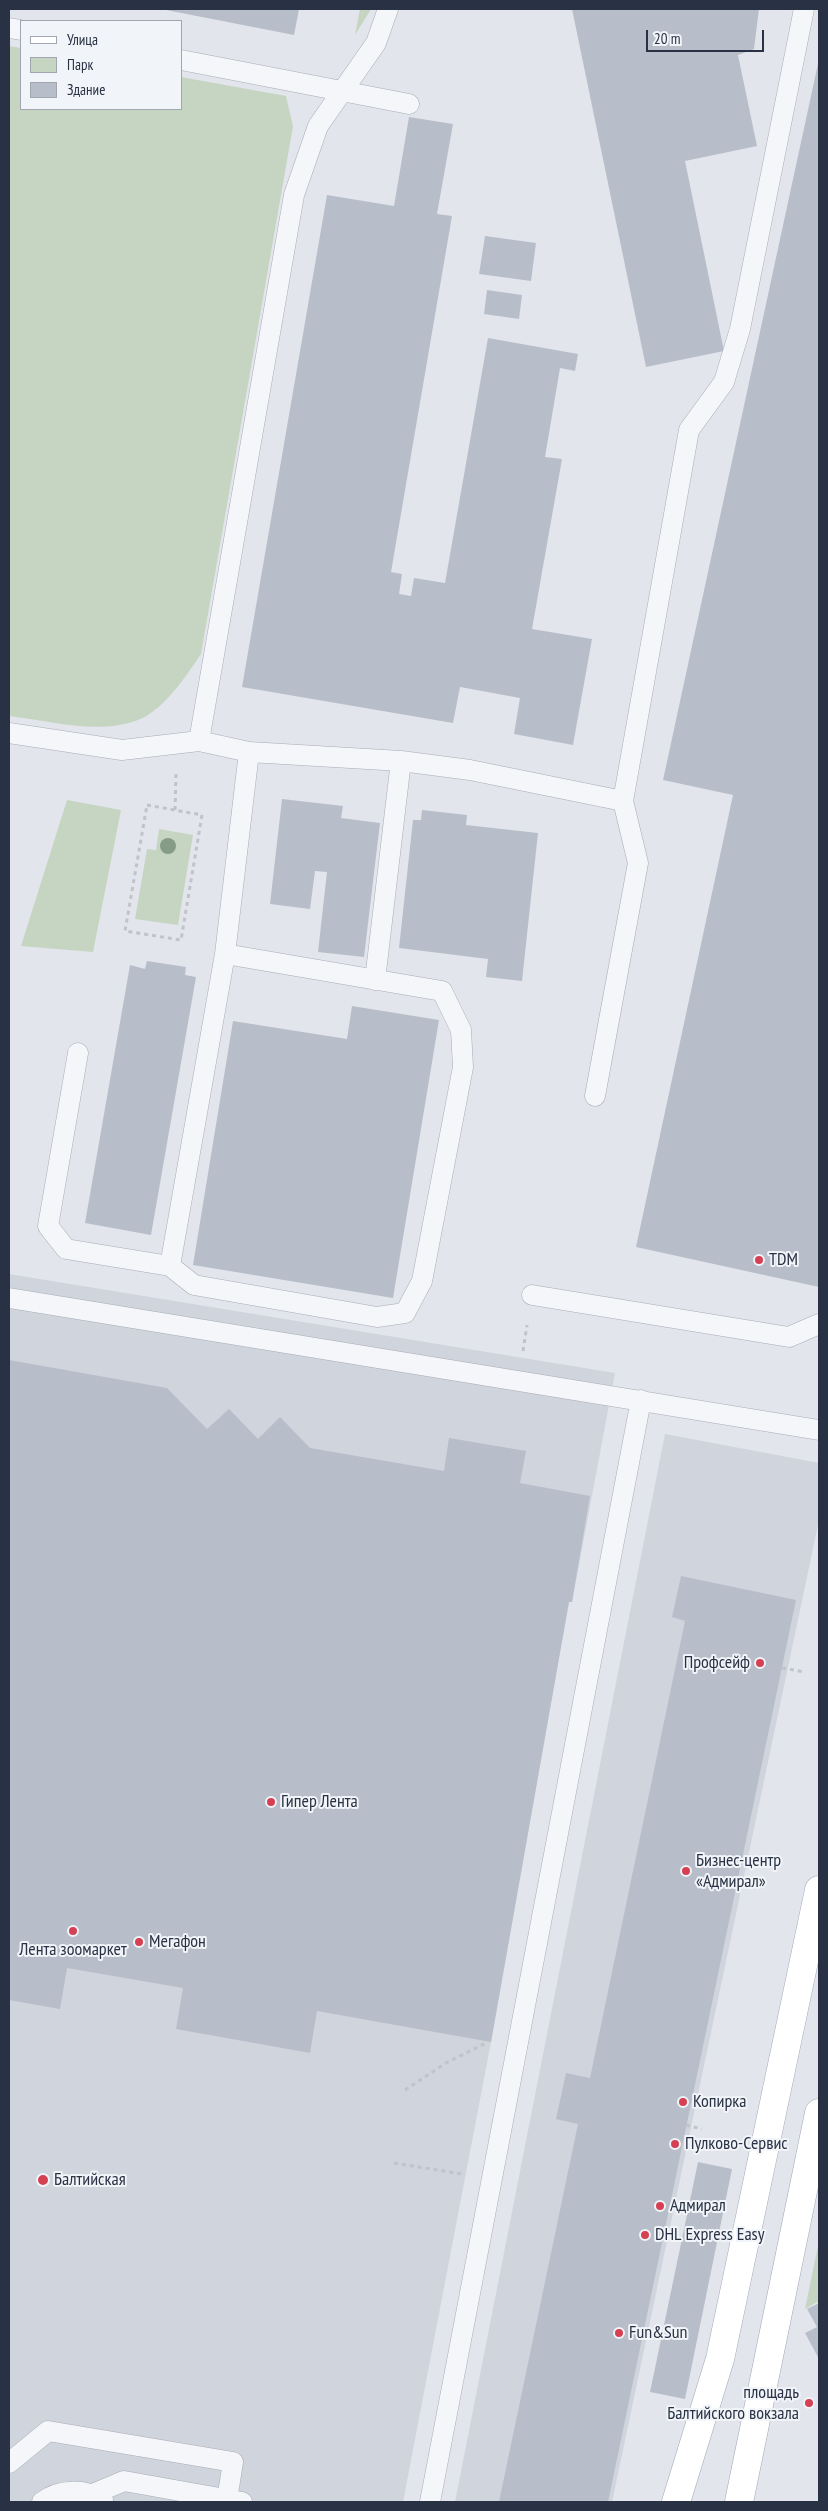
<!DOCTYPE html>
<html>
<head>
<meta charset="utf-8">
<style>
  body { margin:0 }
  #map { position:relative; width:828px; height:2511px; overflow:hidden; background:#e2e5eb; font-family:"PT Sans Narrow",sans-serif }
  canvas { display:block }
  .frame { position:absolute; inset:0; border:10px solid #293244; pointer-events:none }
  .legend { position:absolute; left:20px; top:20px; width:162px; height:90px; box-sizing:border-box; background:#f1f4f8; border:1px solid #a1a6b0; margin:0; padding:6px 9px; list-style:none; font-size:15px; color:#293244 }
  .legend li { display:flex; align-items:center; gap:10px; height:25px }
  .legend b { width:25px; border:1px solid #a1a6b0 }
  .scale { position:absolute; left:646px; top:30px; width:118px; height:22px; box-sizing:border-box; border:2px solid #293244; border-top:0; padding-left:6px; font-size:15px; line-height:18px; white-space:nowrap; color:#293244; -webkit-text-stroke:4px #f1f4f8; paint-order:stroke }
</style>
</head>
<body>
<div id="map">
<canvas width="828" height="2511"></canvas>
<div class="frame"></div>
<ul class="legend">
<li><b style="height:6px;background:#fff"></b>Улица</li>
<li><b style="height:14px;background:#c6d5c2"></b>Парк</li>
<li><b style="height:14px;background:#b8bec9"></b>Здание</li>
</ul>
<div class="scale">20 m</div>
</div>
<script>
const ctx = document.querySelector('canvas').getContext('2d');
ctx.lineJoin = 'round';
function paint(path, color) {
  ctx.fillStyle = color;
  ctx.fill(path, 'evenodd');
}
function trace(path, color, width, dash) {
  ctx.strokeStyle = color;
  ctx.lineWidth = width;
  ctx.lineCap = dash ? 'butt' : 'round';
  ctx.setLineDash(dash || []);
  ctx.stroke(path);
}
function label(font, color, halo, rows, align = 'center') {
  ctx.font = font + ' "PT Sans Narrow",sans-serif';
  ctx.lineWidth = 4;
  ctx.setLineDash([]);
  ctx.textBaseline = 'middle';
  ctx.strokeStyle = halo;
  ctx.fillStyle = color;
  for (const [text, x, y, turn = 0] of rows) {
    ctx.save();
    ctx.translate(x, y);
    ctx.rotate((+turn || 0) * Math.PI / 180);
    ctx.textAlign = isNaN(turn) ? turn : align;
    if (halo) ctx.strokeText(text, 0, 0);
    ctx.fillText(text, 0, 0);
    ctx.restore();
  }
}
paint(new Path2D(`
  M9,1274L615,1373L572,1602H569L491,2042L403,2502H9Z
  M665,1434L819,1463V1520L612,2502H455Z`), '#cfd4dd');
paint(new Path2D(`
  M360,9H371L355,35Z
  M9,46L21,48V109H181V77L286,96L293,126L201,654C187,675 163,711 138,720C98,735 50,721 9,716Z
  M67,800L121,810L93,952L21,946Z
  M159,829L193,835L178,925L135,919L147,849L156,850Z
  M819,2241V2301L805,2309Z`), '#c6d5c2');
paint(new Path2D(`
  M161,9H299L294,35Z
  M572,9H759L754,49L738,55L757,146L685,161L724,351L646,367Z
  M819,59V1287L636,1247L733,795L663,780Z
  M409,117L453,124L437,214L452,216L391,572L402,574L399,594L411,596L414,578L445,583L488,338L578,354L575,371L560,368L545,457L562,459L532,629L592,639L573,745L514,734L520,698L460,687L453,723L242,687L327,195L394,206Z
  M485,236L536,243L531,281L479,274Z
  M487,290L522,295L519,319L484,314Z
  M282,799L343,806L341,818L380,823L364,957L318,952L327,872L315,871L310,909L270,904Z
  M422,810L467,815L466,825L538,833L522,981L486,977L488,959L399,948L413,820H421Z
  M147,961L186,967L185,975L196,977L151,1235L85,1223L130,965L145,969Z
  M352,1006L439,1020L393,1298L193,1265L233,1021L347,1039Z
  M9,1360L167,1388L207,1429L229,1409L258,1439L280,1417L310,1448L444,1471L449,1438L526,1451L520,1483L590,1496L572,1602H569L491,2042L317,2011L310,2053L176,2029L183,1988L67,1968L60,2009L9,2000Z
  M681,1576L796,1600L608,2502H499L578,2124L556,2119L566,2073L590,2078L685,1621L672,1617Z
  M698,2162L732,2169L685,2399L650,2392Z
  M819,2303V2359L805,2333L817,2327L807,2309Z`), '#b8bec9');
const lane = new Path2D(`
  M9,28L21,30
  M181,60L409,104
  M9,733L122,750L199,741L249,752L401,761L470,770L623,801L638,863L595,1096
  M199,741L294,195L318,126L376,43L388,9
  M623,801L689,430L724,382L740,329L804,9
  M375,980L401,761
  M78,1053L48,1226L66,1249L170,1266L225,954
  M170,1266L194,1285L377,1317L405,1313L422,1281L463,1067L461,1030L442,991L225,954L249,752
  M532,1295L789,1337L819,1324
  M9,1298L819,1430
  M9,2463L48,2431L233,2462L227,2500
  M93,2494L124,2481L242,2502
  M42,2502C60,2488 85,2489 103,2500
  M430,2502L641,1400`);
const primary = new Path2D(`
  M676,2502L720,2359L819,1890
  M739,2502L819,2113`);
trace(lane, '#a7acb6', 21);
trace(primary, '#a0a9b7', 29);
trace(new Path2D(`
  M147,805L202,815L181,940L125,931Z
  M175,810L176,774
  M523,1351L527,1325
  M782,1668L805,1672
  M405,2090L446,2063L486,2043
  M686,2125L702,2129
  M394,2163L462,2174`), '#c0c3ca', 3, [4, 4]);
trace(lane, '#f5f6f9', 20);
trace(primary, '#fff', 28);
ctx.fillStyle = '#879c87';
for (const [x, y] of [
  [168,846]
]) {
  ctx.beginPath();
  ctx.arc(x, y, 8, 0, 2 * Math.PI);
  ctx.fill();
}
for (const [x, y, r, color] of [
  [759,1260,5,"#d54153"],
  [760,1663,5,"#d54153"],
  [271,1802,5,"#d54153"],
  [686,1871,5,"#d54153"],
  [73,1931,5,"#d54153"],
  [139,1942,5,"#d54153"],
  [683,2102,5,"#d54153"],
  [675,2144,5,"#d54153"],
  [43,2180,6,"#d54153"],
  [660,2206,5,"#d54153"],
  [645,2235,5,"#d54153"],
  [619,2333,5,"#d54153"],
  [809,2403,5,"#d54153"]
]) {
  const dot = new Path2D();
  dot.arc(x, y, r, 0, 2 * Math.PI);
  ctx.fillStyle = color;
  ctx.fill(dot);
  trace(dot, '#f1f4f8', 2);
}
label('18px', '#293244', '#f1f4f8', [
  ["TDM",769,1260],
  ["Профсейф",750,1663,"right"],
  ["Гипер Лента",281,1802],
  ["Бизнес-центр",696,1861],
  ["«Адмирал»",696,1882],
  ["Мегафон",149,1942],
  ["Лента зоомаркет",73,1950,"center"],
  ["Копирка",693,2102],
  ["Пулково-Сервис",685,2144],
  ["Балтийская",54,2180],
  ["Адмирал",670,2206],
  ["DHL Express Easy",655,2235],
  ["Fun&Sun",629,2333],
  ["площадь",799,2393,"right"],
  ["Балтийского вокзала",799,2414,"right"]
], 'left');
</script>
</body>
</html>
